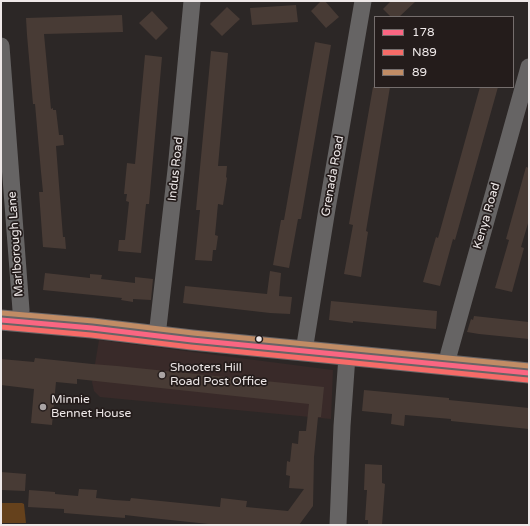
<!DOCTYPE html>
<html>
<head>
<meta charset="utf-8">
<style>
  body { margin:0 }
  #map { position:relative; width:530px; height:526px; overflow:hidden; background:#2c2726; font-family:"Varela Round",sans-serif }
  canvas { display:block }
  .frame { position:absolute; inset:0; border:2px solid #eee8e8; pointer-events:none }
  .legend { position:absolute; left:374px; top:16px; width:140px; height:72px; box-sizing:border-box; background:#241c1b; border:1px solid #756e6d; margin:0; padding:5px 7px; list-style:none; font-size:12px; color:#eee8e8 }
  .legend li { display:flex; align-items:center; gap:8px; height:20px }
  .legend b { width:20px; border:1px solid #756e6d }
</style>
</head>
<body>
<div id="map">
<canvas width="530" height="526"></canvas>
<div class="frame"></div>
<ul class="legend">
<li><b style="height:5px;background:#fa6682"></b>178</li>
<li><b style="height:5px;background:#f66b68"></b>N89</li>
<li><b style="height:5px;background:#c18c65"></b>89</li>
</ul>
</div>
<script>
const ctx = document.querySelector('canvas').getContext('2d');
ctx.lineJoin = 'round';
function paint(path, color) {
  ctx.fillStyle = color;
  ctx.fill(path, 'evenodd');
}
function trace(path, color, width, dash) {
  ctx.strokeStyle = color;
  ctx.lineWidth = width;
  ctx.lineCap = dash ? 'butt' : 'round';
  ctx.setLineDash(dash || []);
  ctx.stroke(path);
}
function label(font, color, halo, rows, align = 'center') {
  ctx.font = font + ' "Varela Round",sans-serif';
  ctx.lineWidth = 3.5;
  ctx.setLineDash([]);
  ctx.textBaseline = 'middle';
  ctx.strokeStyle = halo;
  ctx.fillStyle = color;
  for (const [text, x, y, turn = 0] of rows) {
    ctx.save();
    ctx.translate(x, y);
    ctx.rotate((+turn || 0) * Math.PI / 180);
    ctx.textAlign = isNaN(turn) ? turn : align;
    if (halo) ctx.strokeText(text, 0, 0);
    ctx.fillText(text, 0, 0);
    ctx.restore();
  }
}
paint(new Path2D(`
  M99,340L333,370L331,419L100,397L94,391L92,382Z`), '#392a29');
paint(new Path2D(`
  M1,503H22L24,504L26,523H1Z`), '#65411c');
paint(new Path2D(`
  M321,1H325L339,17L326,28L311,11Z
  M391,1H416L399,17H391L383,9Z
  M296,5L298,22L252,25L250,8Z
  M227,7L240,19L222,36L210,24Z
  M152,11L168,28L156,40L139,23Z
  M122,15L123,32L44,34L51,109L53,108V110H56L59,135H63L64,145L56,146L63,237H65L66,249L43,247L39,192H43L41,172L35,104H33L27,35L26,18Z
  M315,42L331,45L301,219H298L289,268L273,265L281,220H284Z
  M211,51L228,53L218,166H227L226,177L227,178L223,205L218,204L215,235L218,236L216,250H213L212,261L195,260L200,210H196Z
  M145,55L162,57L149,204H146L141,253L118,251L119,240H125L129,202L126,201L127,194H124L127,163L135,164Z
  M373,87H390L366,231L368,232L361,277L344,274L353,225L349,224Z
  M480,87H498L455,240L453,239L440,286L423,282L436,237L438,238Z
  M526,167L529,168V220L521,247L524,248L512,292L495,288L509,240L506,239Z
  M270,271L281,273L279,296L292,297L290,314L270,313L183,303L185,286L267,294Z
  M45,273L90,278V274L102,275L101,279L135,283V277L153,279L151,300L133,299V302L121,300L122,298L43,290Z
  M331,301L437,311L436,329L353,321V323L329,320Z
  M474,316L529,322V339L479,334L467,332L471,319L473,320Z
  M35,358L92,364L117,366L324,387L321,417H318L314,457L313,506L299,525H218L142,517L125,515V518L64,513V509L28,507L29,490L55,492V494L78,496L79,489L97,490L96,498L114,500L130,501L131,498L220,507L221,498L247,501L246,507L288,511L304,489L289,488L290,476L286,475L287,461L290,462L292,443L298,444L299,431H306L309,404L77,379V384L56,382L52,425L31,423L34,389L1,385V359L34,362Z
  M364,390L449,398V400L529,408V429L451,421V419L405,415L404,426L391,424L392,414L362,411Z
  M365,464L382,465V483L385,484L382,525H368V520H365L367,490H364Z
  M1,472L26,474L25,491L1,490Z`), '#483b35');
trace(new Path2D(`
  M1,46L21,310L20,322
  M157,336L176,170L192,1
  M304,351L327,209L363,1
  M447,365L449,353L529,67
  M338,525L342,426L347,356`), '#666464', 17);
trace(new Path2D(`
  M1,320L92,328L192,340L529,373`), '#686465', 21);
trace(new Path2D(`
  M1,320L92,328L192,340L529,373`), '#fa6682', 5);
trace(new Path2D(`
  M1,327L91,335L191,347L528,380`), '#f66b68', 5);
trace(new Path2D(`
  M2,313L93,321L193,333L529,366`), '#c18c65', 5);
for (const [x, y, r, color] of [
  [259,339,3.5,"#eee8e8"],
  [162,375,4,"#aaa4a4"],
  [43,407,4,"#aaa4a4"]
]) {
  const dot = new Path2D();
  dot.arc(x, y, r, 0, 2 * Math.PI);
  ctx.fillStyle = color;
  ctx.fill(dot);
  trace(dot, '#241c1b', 1.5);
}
label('12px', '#eee8e8', '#241c1b', [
  ["Indus Road",176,169,-84],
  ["Grenada Road",333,176,-80],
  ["Kenya Road",487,216,-74],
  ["Marlborough Lane",16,244,-94]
]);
label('12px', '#eee8e8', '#241c1b', [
  ["Shooters Hill",170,368],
  ["Road Post Office",170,382],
  ["Minnie",51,400],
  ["Bennet House",51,414]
], 'left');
</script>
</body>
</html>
